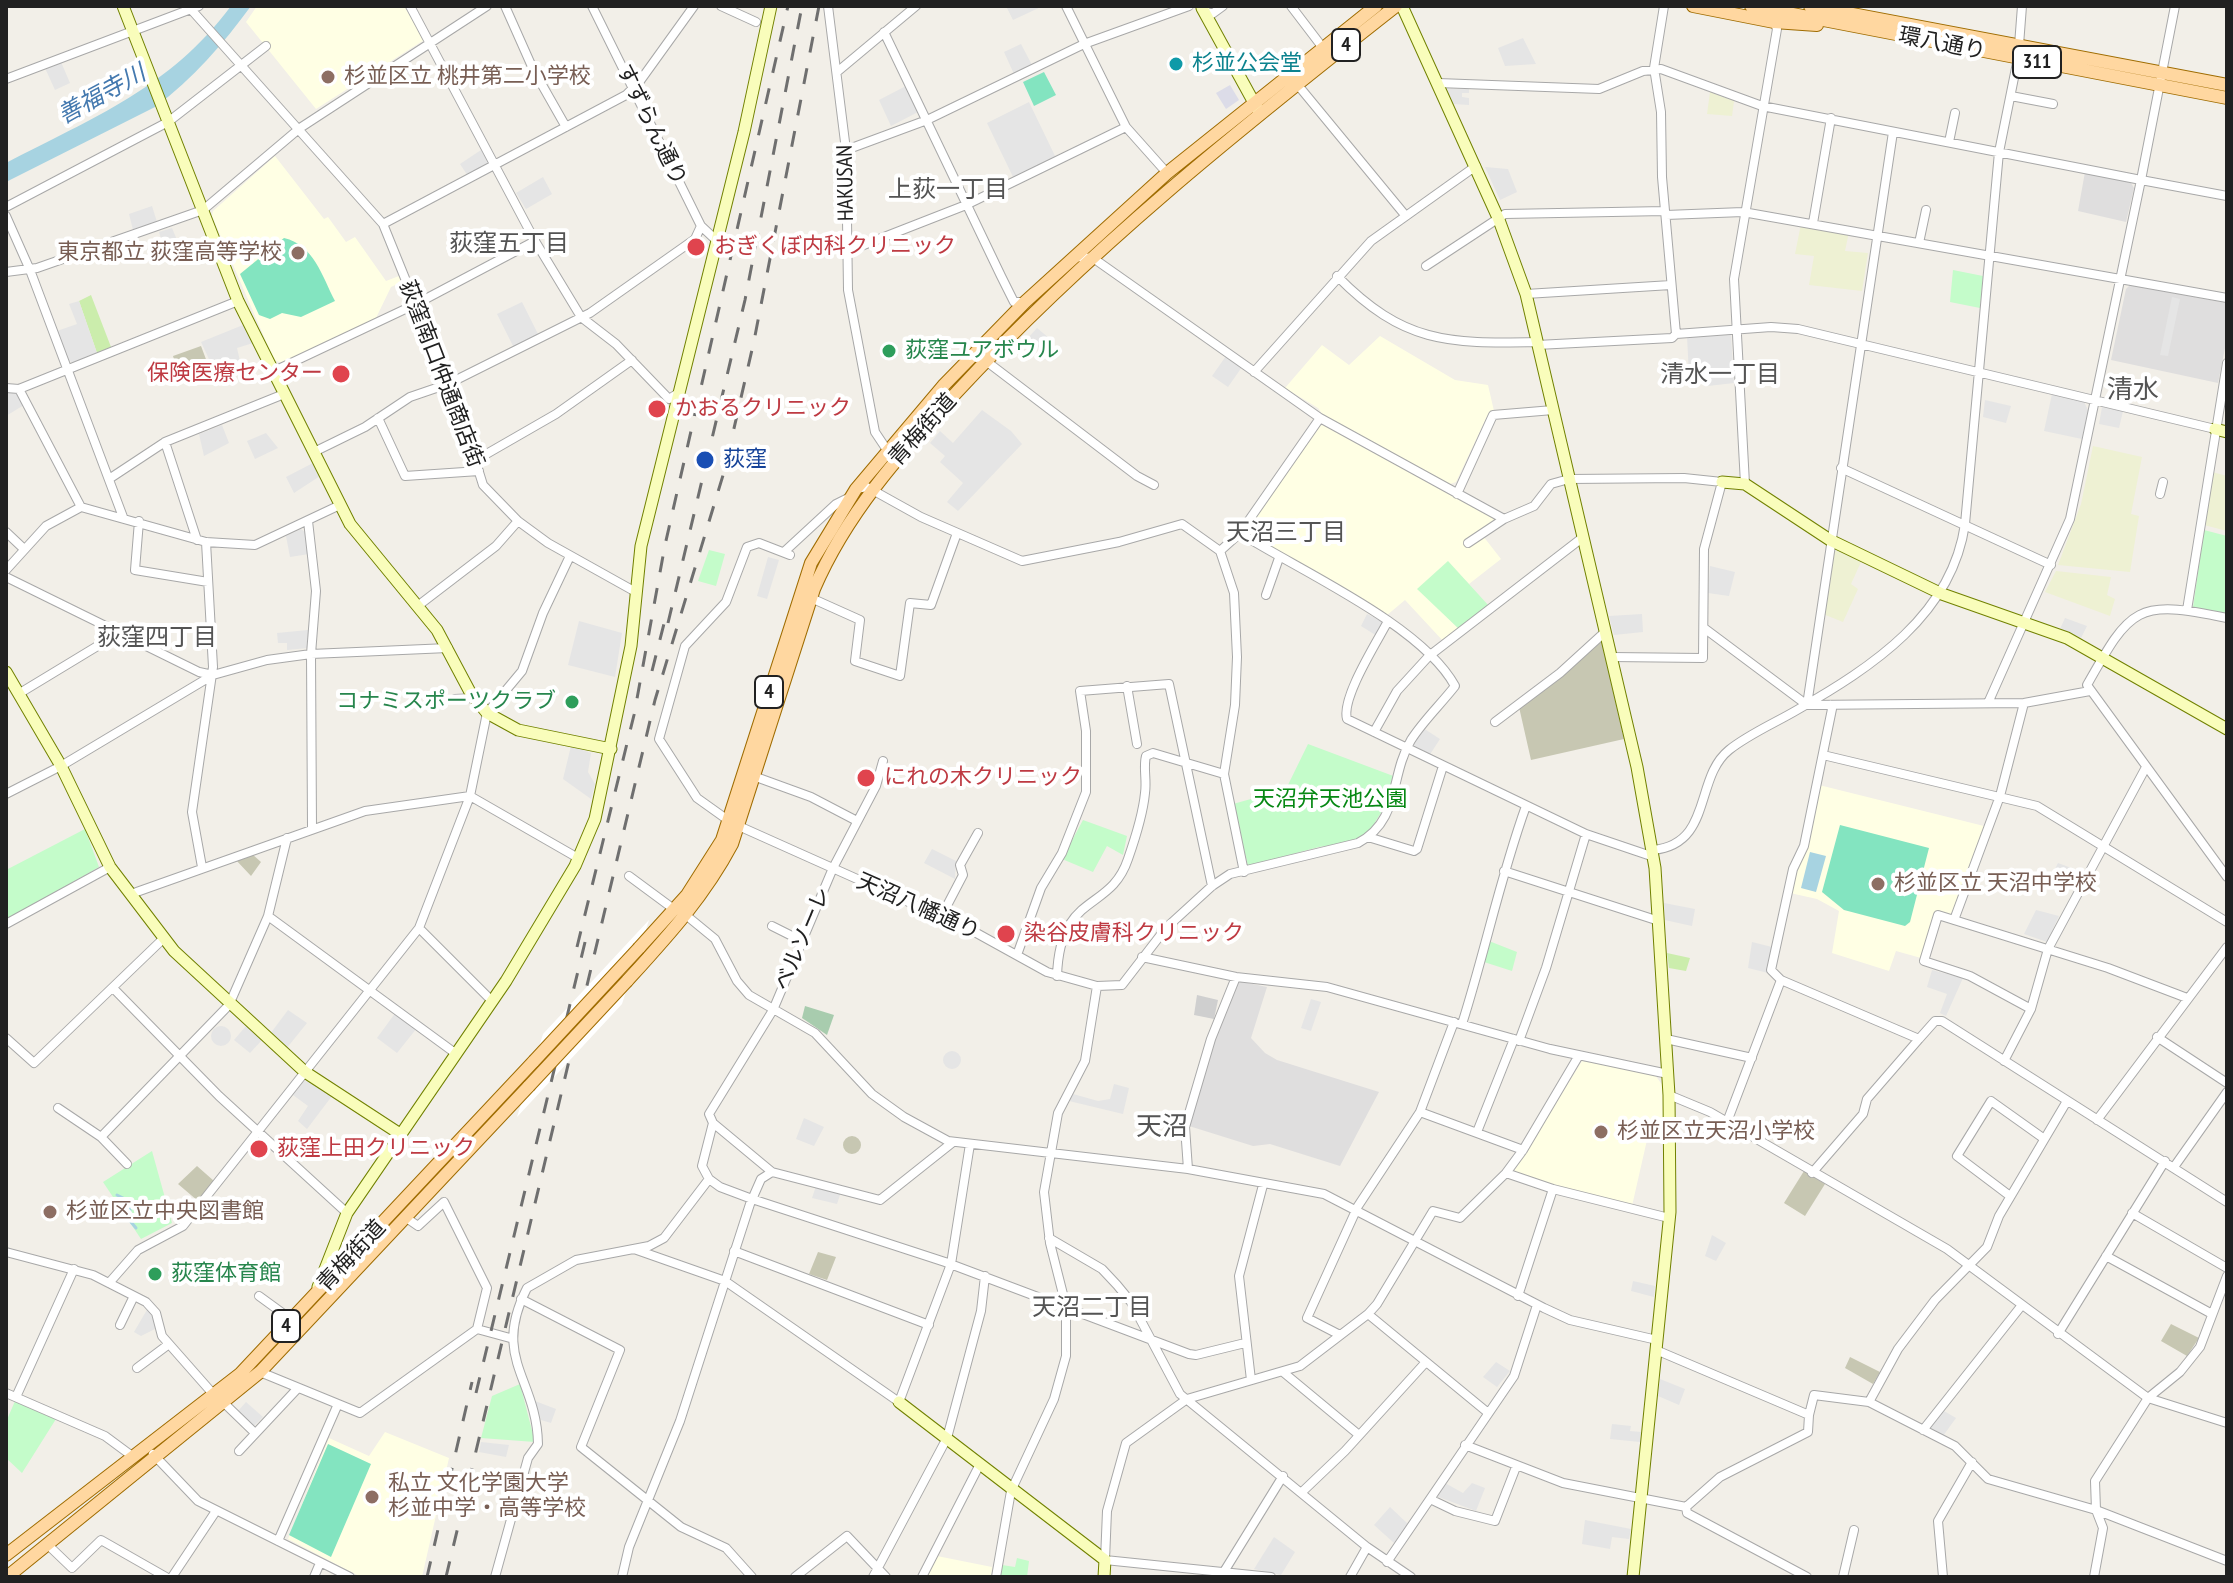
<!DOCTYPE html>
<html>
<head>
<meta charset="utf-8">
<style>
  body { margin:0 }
  #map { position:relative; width:2233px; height:1583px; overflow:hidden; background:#f2efe8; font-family:"PT Sans Narrow",sans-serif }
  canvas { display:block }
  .frame { position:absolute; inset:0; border:8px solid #212121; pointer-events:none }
</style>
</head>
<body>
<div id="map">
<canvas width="2233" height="1583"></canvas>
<div class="frame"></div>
</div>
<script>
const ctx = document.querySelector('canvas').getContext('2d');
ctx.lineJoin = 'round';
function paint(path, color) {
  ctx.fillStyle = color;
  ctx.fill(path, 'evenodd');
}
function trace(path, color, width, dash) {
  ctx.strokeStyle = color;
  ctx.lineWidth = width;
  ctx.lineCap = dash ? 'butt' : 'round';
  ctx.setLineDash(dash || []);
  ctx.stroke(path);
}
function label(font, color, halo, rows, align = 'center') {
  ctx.font = font + ' "PT Sans Narrow","Noto Sans JP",sans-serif';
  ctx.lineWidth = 8;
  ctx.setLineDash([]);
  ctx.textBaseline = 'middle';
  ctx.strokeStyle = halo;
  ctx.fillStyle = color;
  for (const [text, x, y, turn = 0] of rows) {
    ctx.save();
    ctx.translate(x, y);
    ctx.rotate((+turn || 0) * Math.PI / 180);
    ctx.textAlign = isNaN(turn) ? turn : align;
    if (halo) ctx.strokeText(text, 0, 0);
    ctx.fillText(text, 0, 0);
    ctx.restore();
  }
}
paint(new Path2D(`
  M2085,172L2130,181L2134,188L2126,222L2078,211Z
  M2130,285L2227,303V338L2218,383L2111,360L2126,289Z
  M1238,981L1267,987L1251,1038L1265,1053L1277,1060L1379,1092L1340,1166L1270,1144L1253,1146L1189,1126L1215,1039Z`), '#dfdede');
paint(new Path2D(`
  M257,6H404L424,40L316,109L246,22Z
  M275,156L324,219L328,217L346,242L355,237L386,281L399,276L402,282L391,287L376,318L282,363L274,360L212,216L213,211Z
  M1380,336L1455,380L1488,385L1494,411L1489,412L1456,482L1447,485L1323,415L1318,408L1285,388L1322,345L1349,365Z
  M1323,425L1494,519L1483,536L1501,559L1469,584L1448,562L1418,589L1460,630L1444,642L1405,600L1386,616L1245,531L1318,426Z
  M1819,785L1984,826L1960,897L1950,915L1936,911L1921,958L1896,951L1889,971L1832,953L1839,911L1817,899L1790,893Z
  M1582,1061L1655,1075L1663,1086L1665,1143L1647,1140L1632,1206L1513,1173Z
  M385,1432L449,1458L422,1577H361L288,1539L329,1438L369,1456Z
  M937,1556L992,1567L991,1577H927Z`), '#ffffe4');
paint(new Path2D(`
  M1197,995L1218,1000L1214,1019L1194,1015Z`), '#cfcfcf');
paint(new Path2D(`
  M201,346L210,370L181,382L173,356Z
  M1601,639L1624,739L1531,760L1519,707Z
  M252,854L261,862L251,876L235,859Z
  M843 1145a9 9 0 1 1 18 0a9 9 0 1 1-18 0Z
  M197,1166L214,1181L198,1201L178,1184Z
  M1804,1171L1825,1184L1805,1216L1784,1203Z
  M818,1252L836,1257L827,1280L809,1274Z
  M2171,1324L2199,1338L2187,1356L2161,1341Z
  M1850,1357L1880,1372L1873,1384L1845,1368Z`), '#c7c7b2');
paint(new Path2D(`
  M1710,92L1734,101L1732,116L1707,114Z
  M1801,224L1849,232L1845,251L1868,253L1862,291L1809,285L1814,256L1795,254Z
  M2093,446L2142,457L2131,514L2139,516L2130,572L2058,565L2081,504Z
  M2212,472L2227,476V531L2204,525Z
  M1838,550L1861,562L1851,584L1858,589L1843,622L1823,614L1833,552Z
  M2056,571L2111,577L2107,595L2115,599L2110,616L2045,592Z`), '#eef1d3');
paint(new Path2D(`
  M91,295L111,347L97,353L79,301Z
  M1667,953L1690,958L1686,971L1669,968Z`), '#cbedac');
paint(new Path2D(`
  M805,1006L834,1015L827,1035L802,1018Z`), '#a8ccae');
paint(new Path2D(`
  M1953,270L1983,276L1980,308L1950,302Z
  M2204,530L2227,536V615L2193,607Z
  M709,550L725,554L716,586L698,581Z
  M1448,561L1489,606L1460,630L1417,589Z
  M1308,744L1396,777L1389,800L1367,835L1355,842L1319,847L1248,866L1233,804L1265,795L1266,789H1286Z
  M1083,820L1127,836L1123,855L1107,846L1093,872L1062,859Z
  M85,829L99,867L6,921V870Z
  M1489,941L1517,952L1512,971L1484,962Z
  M152,1151L172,1223L141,1239L103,1182Z
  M520,1384L535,1442L481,1438L492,1396Z
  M15,1401L56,1419L22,1473L6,1458V1422Z
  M1017,1558L1029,1561L1027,1577H1000L1002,1565L1015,1567Z`), '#c4fcca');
paint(new Path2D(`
  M1044,72L1056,95L1034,106L1023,82Z
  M284,238C314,245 322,276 335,301L301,317L282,313L270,319L259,315L240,274Z
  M1840,825L1929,848L1910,922L1905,926L1844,910L1822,892Z
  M328,1444L371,1464L331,1557L289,1535Z`), '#83e4c0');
paint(new Path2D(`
  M1006,6H1043L1013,20Z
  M1523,38L1536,64L1505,66L1498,48Z
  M1021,44L1032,65L1014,74L1004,52Z
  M61,62L70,83L55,90L45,68Z
  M906,86L918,112L891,126L879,100Z
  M1446,88L1469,89V93H1462V97L1469,98V105L1453,104Z
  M1029,102L1056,158L1014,179L987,123Z
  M481,150L490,164L468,176L460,164Z
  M1485,167L1508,169L1517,192L1500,200Z
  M543,177L552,194L526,209L516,193Z
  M152,206L157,222L133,230L129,214Z
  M172,228L182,252L167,258L159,232Z
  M2172,297L2180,299L2168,356L2160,355Z
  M79,301L97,353L73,363L68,360L57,331L77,324L69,304Z
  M522,302L538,334L514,348L497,314Z
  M243,325L253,343L237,348L240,361L214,370L201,342Z
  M1037,328L1055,343L1046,354L1028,338Z
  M1731,335L1734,383L1708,386L1706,373L1689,374L1687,337Z
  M1226,356L1242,367L1228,387L1212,376Z
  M6,391L16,392L24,405L6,416Z
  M2052,394L2084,402L2089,412L2082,439L2044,431Z
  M1985,400L2011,406L2006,423L1983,417Z
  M2102,407L2123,411L2119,428L2099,424Z
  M982,410L1011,431L1022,444L958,511L947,502L963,483L940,462L945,456L930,443L940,431L953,443Z
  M222,425L229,443L204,456L199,434Z
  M266,433L278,448L255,459L247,441Z
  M313,463L320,476L294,493L286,477Z
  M301,529L306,533L309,554L290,557L286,536Z
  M768,557L779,560L767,599L757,596Z
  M1710,566L1735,572L1729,596L1708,593Z
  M1367,614L1385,623L1377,636L1361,626Z
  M1642,614L1643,632L1614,635L1609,616Z
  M2065,618L2087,626L2081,638L2060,629Z
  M579,621L622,633L615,677L568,665Z
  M308,630V648L287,650V643H278L277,633Z
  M1423,728L1440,739L1429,756L1411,746Z
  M571,746L591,753L588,772L595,784L591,799L563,779Z
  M932,849L956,861L955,879L924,863Z
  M2058,863L2082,872L2072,889L2050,879Z
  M1664,903L1695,909L1692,926L1665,920Z
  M2036,910L2059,916L2047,942L2024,934Z
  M1752,942L1772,947L1768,973L1748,968Z
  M1932,970L1963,978L1946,1016L1940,1013L1947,994L1927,987Z
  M1311,999L1321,1002L1311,1031L1301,1028Z
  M288,1010L307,1023L286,1049L270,1034Z
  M396,1012L417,1028L397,1053L377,1038Z
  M211 1036a10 10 0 1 1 20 0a10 10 0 1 1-20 0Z
  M246,1026L262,1040L250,1053L234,1040Z
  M943 1060a9 9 0 1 1 18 0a9 9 0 1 1-18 0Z
  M304,1081L313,1082L332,1096L307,1129L298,1121L308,1106L293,1095Z
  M1114,1084L1129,1088L1123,1114L1069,1101L1073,1094L1098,1101L1110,1099Z
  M804,1118L824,1127L814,1146L796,1139Z
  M816,1186L841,1192L837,1204L812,1198Z
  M1712,1235L1726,1243L1716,1261L1705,1256Z
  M1633,1281L1655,1286L1654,1297L1631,1291Z
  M148,1308L157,1328L141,1336L134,1332Z
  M1496,1362L1510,1371L1497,1387L1483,1377Z
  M1660,1379L1685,1389L1679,1405L1658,1396Z
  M535,1401L556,1409L551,1423L541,1420Z
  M246,1402L263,1417L254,1426L238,1411Z
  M1944,1411L1956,1418L1943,1436L1929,1428Z
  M1612,1424L1631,1426L1630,1431L1641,1432L1640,1442L1610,1439Z
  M481,1442L509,1445L506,1457L479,1452Z
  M1445,1483L1463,1493L1472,1483L1485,1488L1476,1511L1436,1496Z
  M1390,1507L1408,1524L1394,1543L1374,1525Z
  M1585,1520L1631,1529L1629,1539L1612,1537L1610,1549L1582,1544Z
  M1274,1537L1295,1552L1281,1575L1254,1569Z`), '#e5e5e5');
paint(new Path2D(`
  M1230,85L1239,100L1226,109L1216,93Z`), '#dcdce8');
paint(new Path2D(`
  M231,6H251C223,44 193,79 155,107L6,182V163C94,117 170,88 231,6Z
  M1810,852L1826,856L1816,892L1801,888Z`), '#a7d3e1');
paint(new Path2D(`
  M649,920L622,1004L517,1117L543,1034Z`), '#fff');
trace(new Path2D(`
  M117,1195L129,1201L131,1222L136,1228`), '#a7d3e1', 3);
const street = new Path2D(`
  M188,6L383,224L464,424L483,485L518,521L548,543L634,591
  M410,6L535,241L581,317L616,344L669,399L677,394
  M505,6L533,69L566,127
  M592,6L701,226L716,240
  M721,6L756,22
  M828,6L846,150L848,290L875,432L887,450
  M1066,6L1126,127L1167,173
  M1291,6L1323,48
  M1664,6L1654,68L1661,112L1662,177L1676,334
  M2175,6L2141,180L2227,196
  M1204,10L1212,14L1223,6
  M884,32L1001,276L1014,302H1025
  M837,72L916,6
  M6,79L199,6
  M1438,83L1599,89L1643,71L1661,69L1762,106L2141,180L2070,519L1988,703
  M1297,84L1405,215
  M2011,96L2053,104
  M1949,142L1955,113
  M846,150L927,120L1084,44L1189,6
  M6,207L168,122L266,46
  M1666,215L1743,212L2227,298
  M6,216L30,270L123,517
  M1813,223L1831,118
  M383,224L626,95L640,81L694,6
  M1919,243L1926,210
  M847,244L856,248L966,205L1126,127
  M1075,257L1093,258L1320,418L1504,519L1534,506L1551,484L1569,479L1684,478L1722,482L1704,549L1703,658L1611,657
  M1426,266L1505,214L1665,211
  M6,272L37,268L203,210L300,128L487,6
  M1337,276C1403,343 1447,344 1537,342
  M1526,294L1671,285
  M1537,345L1672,338L1676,334L1771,327L1798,329L2215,429
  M986,361L1137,476L1154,485
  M274,371L416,304L535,241
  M1254,372L1371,241L1476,166
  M6,388L19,389L238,301
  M19,389L81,507
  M378,418L405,476L479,471
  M316,451L365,427L410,397L448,384L590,313L695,239L701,226
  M476,460L556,414L632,360
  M1841,468L2051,565
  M109,479L165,442
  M1745,484L1734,279L1777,29L1774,22
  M856,489L867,487L921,517L1022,561L1119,542L1182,524L1220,551
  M1457,494L1493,415L1553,410
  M2160,494L2163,482
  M139,521L135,570L208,582
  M308,521L316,591L311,654L312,828
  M6,532L24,549
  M197,540L165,442L284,394
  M1468,543L1504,519
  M1220,551L1234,593L1237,657L1235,705L1224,774L1244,872
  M1220,551L1240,533L1320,418
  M784,552L836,504L850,497
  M790,555L759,543L747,547L726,602L685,646L659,739L697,798L732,823L971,930L1047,972L1097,986L1122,985L1166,928L1212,886L1230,874L1358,843C1401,820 1389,777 1411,740C1423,721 1441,704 1455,686C1422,625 1300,571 1240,533
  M6,570L46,526L81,507L206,542L255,545L340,505
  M6,577L199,672L213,675
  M1266,595L1279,558
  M811,598L860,620L855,661L900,676L910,603L931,605L957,533
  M419,605L496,546L518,521
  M2187,610L2227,363
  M2227,618C2136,599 2131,607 2087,685L2227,877
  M1388,621C1377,642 1341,698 1347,719L1586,834L1654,857
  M1704,628L1807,705L2024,703L2090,691
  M1127,686L1137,744
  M20,693L119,633
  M455,699L474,698
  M1807,705L1893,132
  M1830,705L1832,709L1804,846L1793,869L1771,970L1781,980L1919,1039L1935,1021H1942L2227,1202
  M1495,722L1560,673L1605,632
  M1374,732L1397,691L1429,656L1582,538
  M1823,755L2037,806L2227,922
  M883,761L876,786L833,868L773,1010L709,1114L713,1123L702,1166L709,1179L720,1187L752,1199L945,1262L1189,1354L1196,1355L1245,1343
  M756,777L811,797L857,821
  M6,794L61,766L213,675L267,660L311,654L448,648
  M1368,837L1414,851L1417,849L1443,766
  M1653,850C1713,844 1694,778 1729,750C1749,734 1775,723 1797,710C1872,667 1952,615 1965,524L1999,152L2018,58L2022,6
  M202,867L192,812L213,667L206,542
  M1504,871L1659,921
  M629,876L675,910
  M131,894L365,811L470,796L578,858
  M268,916L455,1053
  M687,916L715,939L737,981L749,995L815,1033L872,1094L904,1117L948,1141L1188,1169L1324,1194L1544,1308L1570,1320L1657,1340
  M940,919L963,875L960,865L978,833
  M1954,920L2000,796L2024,703
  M6,924L110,867
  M772,926L802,941
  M419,928L492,1001
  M1017,955L1041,888L1062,853L1086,792V731L1080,691L1169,684L1212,886
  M1142,957L1236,977L1327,987L1550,1049L1668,1074
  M1057,976C1060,891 1110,913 1128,859C1135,839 1143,814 1145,793C1147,780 1143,767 1146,756L1153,753L1224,774
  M113,988L219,1096L347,1213
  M2031,1009L1970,976L1924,961L1938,915L2108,968L2187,998
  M1462,1024C1485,952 1500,878 1526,806
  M2157,1037L2227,1083
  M6,1038L34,1063L164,938
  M1666,1039L1752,1058
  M1519,1041L1546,968L1586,834
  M2004,1061L2031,1009L2048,949L2145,769
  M1669,1095L1710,1112L1947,1249L2148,1398L2227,1423
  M58,1108L101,1137L127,1164
  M1420,1112L1523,1150
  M2097,1120L2227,947
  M1727,1122L1781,980
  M713,1123L772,1172L880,1200L953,1142
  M1477,1132L1514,1039
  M101,1137L229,1005L268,916L287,838
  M2174,1167L2227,1092
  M1188,1169L1185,1127L1211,1039L1236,977
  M1506,1173L1553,1189L1669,1218
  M1812,1173L1863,1114L1867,1099L1919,1039
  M2010,1196L1957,1156L1991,1101L2043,1138
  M2132,1213L2227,1268
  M1049,1238L1102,1269L1117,1285L1131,1302L1180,1394L1367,1547L1411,1577
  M634,1249L725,1281L899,1402L951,1264L970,1144
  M734,1251L929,1325
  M6,1252L93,1275L146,1302L156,1313L162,1336L214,1395
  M2106,1256L2212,1314
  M109,1283L138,1250L183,1226L419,928L470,796L487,713L522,671L543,613L570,556
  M259,1296L292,1320
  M1518,1296L1553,1189
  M521,1299L620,1350L581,1447L681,1527L726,1548L752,1577
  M1368,1314L1487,1412
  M120,1325L134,1296
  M477,1329L510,1338
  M2058,1334L2165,1161
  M1340,1335L1307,1318L1358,1206L1420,1112L1454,1022
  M1656,1350L1809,1415L1808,1432L1720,1477L1686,1507
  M137,1368L169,1344
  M260,1372L360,1413L477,1329L487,1288L444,1202L418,1226L405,1217
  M1283,1372L1359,1435
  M1251,1380L1239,1276L1263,1185
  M6,1393L105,1436L132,1456
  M16,1397L74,1269
  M1869,1402L1898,1349L1935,1300L1987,1247L1999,1216L2067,1101
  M224,1403L255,1433
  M1809,1415L1814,1395L1869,1402L1955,1446L1988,1479L2096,1510L2227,1561
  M1923,1430L2022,1305
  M1465,1445L1563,1483L1686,1507L1687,1513L1807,1577
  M239,1451L298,1388
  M153,1454L198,1501L350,1577
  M1302,1492L1345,1451L1425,1363
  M1430,1499L1455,1511L1495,1521L1516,1467
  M278,1541L338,1404
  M47,1544L72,1568L101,1540L166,1577
  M1387,1562L1514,1376L1537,1305
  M1225,1570L1283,1476
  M172,1577L216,1511
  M314,1577L320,1563
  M495,1577L528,1458L538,1444C537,1378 491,1359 527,1288L576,1260L649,1246L664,1238L709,1179
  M622,1577L629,1547L680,1421L750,1204L761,1179L772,1172
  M795,1577L847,1536L886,1577
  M873,1577L947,1438L981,1311L985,1276
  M922,1577L980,1464
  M996,1577L1011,1491L1054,1399L1066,1356V1306L1050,1243L1044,1192L1058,1113L1085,1061L1097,986
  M1271,1577L1105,1560L1107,1511L1126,1443L1187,1399L1300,1366L1368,1314L1377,1304L1433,1211L1460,1218L1506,1173L1523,1150L1578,1057
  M1350,1577L1367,1547
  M1843,1577L1854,1530
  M1943,1577L1938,1521L1972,1462
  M2094,1577L2103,1528L2096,1510L2095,1481L2148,1398L2180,1372L2200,1347L2227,1276`);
const secondary = new Path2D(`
  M123,6L238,301L350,524L437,630L470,692L487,713L518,730L611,749
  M1402,6L1499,220L1526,294L1637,767L1655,868L1669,1095L1670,1212L1633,1577
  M1202,8L1258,110
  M2215,429L2227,432
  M1722,482L1745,484L1830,540L1942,594L2067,638L2227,729
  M6,672L61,766L110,867L174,951L305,1072L400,1134
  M318,1287L347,1213L506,981L575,866L595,819L631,646L641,546L744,132L771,6
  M899,1402L1105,1560L1104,1577`);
const primary = new Path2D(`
  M1693,6L1774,22L1817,25
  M1751,6L2227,98
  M1810,6L2227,85
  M639,948L687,895L722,840L811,563L856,489L943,386L1025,302L1167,173L1376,6
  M627,981C667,937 704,897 732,844L814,589C846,514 900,454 955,394C1088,250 1242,127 1396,6
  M6,1555L240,1374L534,1061
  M7,1577L260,1372L529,1086`);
trace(street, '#a8a8a8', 10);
trace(secondary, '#718100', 13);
trace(primary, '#9f6c00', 14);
trace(street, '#fff', 8);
trace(secondary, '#f9fdbb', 11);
trace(primary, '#ffd7a0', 12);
trace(new Path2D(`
  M668,623L745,300L802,6
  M652,671L667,612
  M577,947L634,715L665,545L788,6
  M476,1393L586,938
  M427,1577L472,1382
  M446,1577L655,700L724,472L754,341L819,6`), '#6f6f6f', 3, [16, 16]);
const primaryBridge = new Path2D(`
  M534,1061L639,948
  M529,1086L627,981`);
trace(primaryBridge, '#9f6c00', 14, []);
trace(primaryBridge, '#ffd7a0', 12);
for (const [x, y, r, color] of [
  [1176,64,8,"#0f9aa8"],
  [328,77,8,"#8d6e63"],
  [696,247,10,"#e0444e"],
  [298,253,8,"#8d6e63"],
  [889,351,8,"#2e9e5b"],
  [341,374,10,"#e0444e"],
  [657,409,10,"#e0444e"],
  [705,460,10,"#1a4fb4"],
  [572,702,8,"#2e9e5b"],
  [866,778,10,"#e0444e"],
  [1878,884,8,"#8d6e63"],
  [1006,934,10,"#e0444e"],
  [1601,1132,8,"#8d6e63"],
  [259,1149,10,"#e0444e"],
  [50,1212,8,"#8d6e63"],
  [155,1274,8,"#2e9e5b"],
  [372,1497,8,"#8d6e63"]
]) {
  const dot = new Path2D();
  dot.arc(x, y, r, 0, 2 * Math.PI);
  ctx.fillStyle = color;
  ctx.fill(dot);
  trace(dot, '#fff', 3);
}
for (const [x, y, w] of [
  [1346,45,28],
  [2037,62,48],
  [769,692,28],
  [286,1326,28]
]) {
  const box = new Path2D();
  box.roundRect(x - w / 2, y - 16, w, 32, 6);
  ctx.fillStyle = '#fff';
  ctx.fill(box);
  trace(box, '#212121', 2);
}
label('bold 20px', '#212121', null, [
  ["4",1346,45],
  ["311",2037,62],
  ["4",769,692],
  ["4",286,1326]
]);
label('22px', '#212121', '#fff', [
  ["環八通り",1942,44,11],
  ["すずらん通り",651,125,64],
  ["HAKUSAN",846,183,-91],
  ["荻窪南口仲通商店街",441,374,69],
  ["青梅街道",923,430,-48],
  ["天沼八幡通り",918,907,24],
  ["ベルソーレ",803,939,-67],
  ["青梅街道",352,1256,-47]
]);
label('22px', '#0d838f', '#fff', [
  ["杉並公会堂",1192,64]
], 'left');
label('22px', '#785e54', '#fff', [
  ["杉並区立 桃井第二小学校",344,77],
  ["東京都立 荻窪高等学校",282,253,"right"],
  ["杉並区立 天沼中学校",1894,884],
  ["杉並区立天沼小学校",1617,1132],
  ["杉並区立中央図書館",66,1212],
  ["私立 文化学園大学",388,1484],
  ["杉並中学・高等学校",388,1509]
], 'left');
label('22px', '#be3a42', '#fff', [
  ["おぎくぼ内科クリニック",714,247],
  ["保険医療センター",323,374,"right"],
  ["かおるクリニック",675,409],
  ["にれの木クリニック",884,778],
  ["染谷皮膚科クリニック",1024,934],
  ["荻窪上田クリニック",277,1149]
], 'left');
label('22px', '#27864d', '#fff', [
  ["荻窪ユアボウル",905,351],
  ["コナミスポーツクラブ",556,702,"right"],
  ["荻窪体育館",171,1274]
], 'left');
label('22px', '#164399', '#fff', [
  ["荻窪",723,460]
], 'left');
label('22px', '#068813', '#fff', [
  ["天沼弁天池公園",1330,800]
]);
label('italic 24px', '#4479af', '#fff', [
  ["善福寺川",102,95,-29]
]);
label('24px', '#545454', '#fff', [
  ["上荻一丁目",948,190],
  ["荻窪五丁目",509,244],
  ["清水一丁目",1720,375],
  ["天沼三丁目",1286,533],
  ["荻窪四丁目",157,638],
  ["天沼二丁目",1092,1308]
]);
label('26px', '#545454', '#fff', [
  ["清水",2133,391],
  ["天沼",1162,1128]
]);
</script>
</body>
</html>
